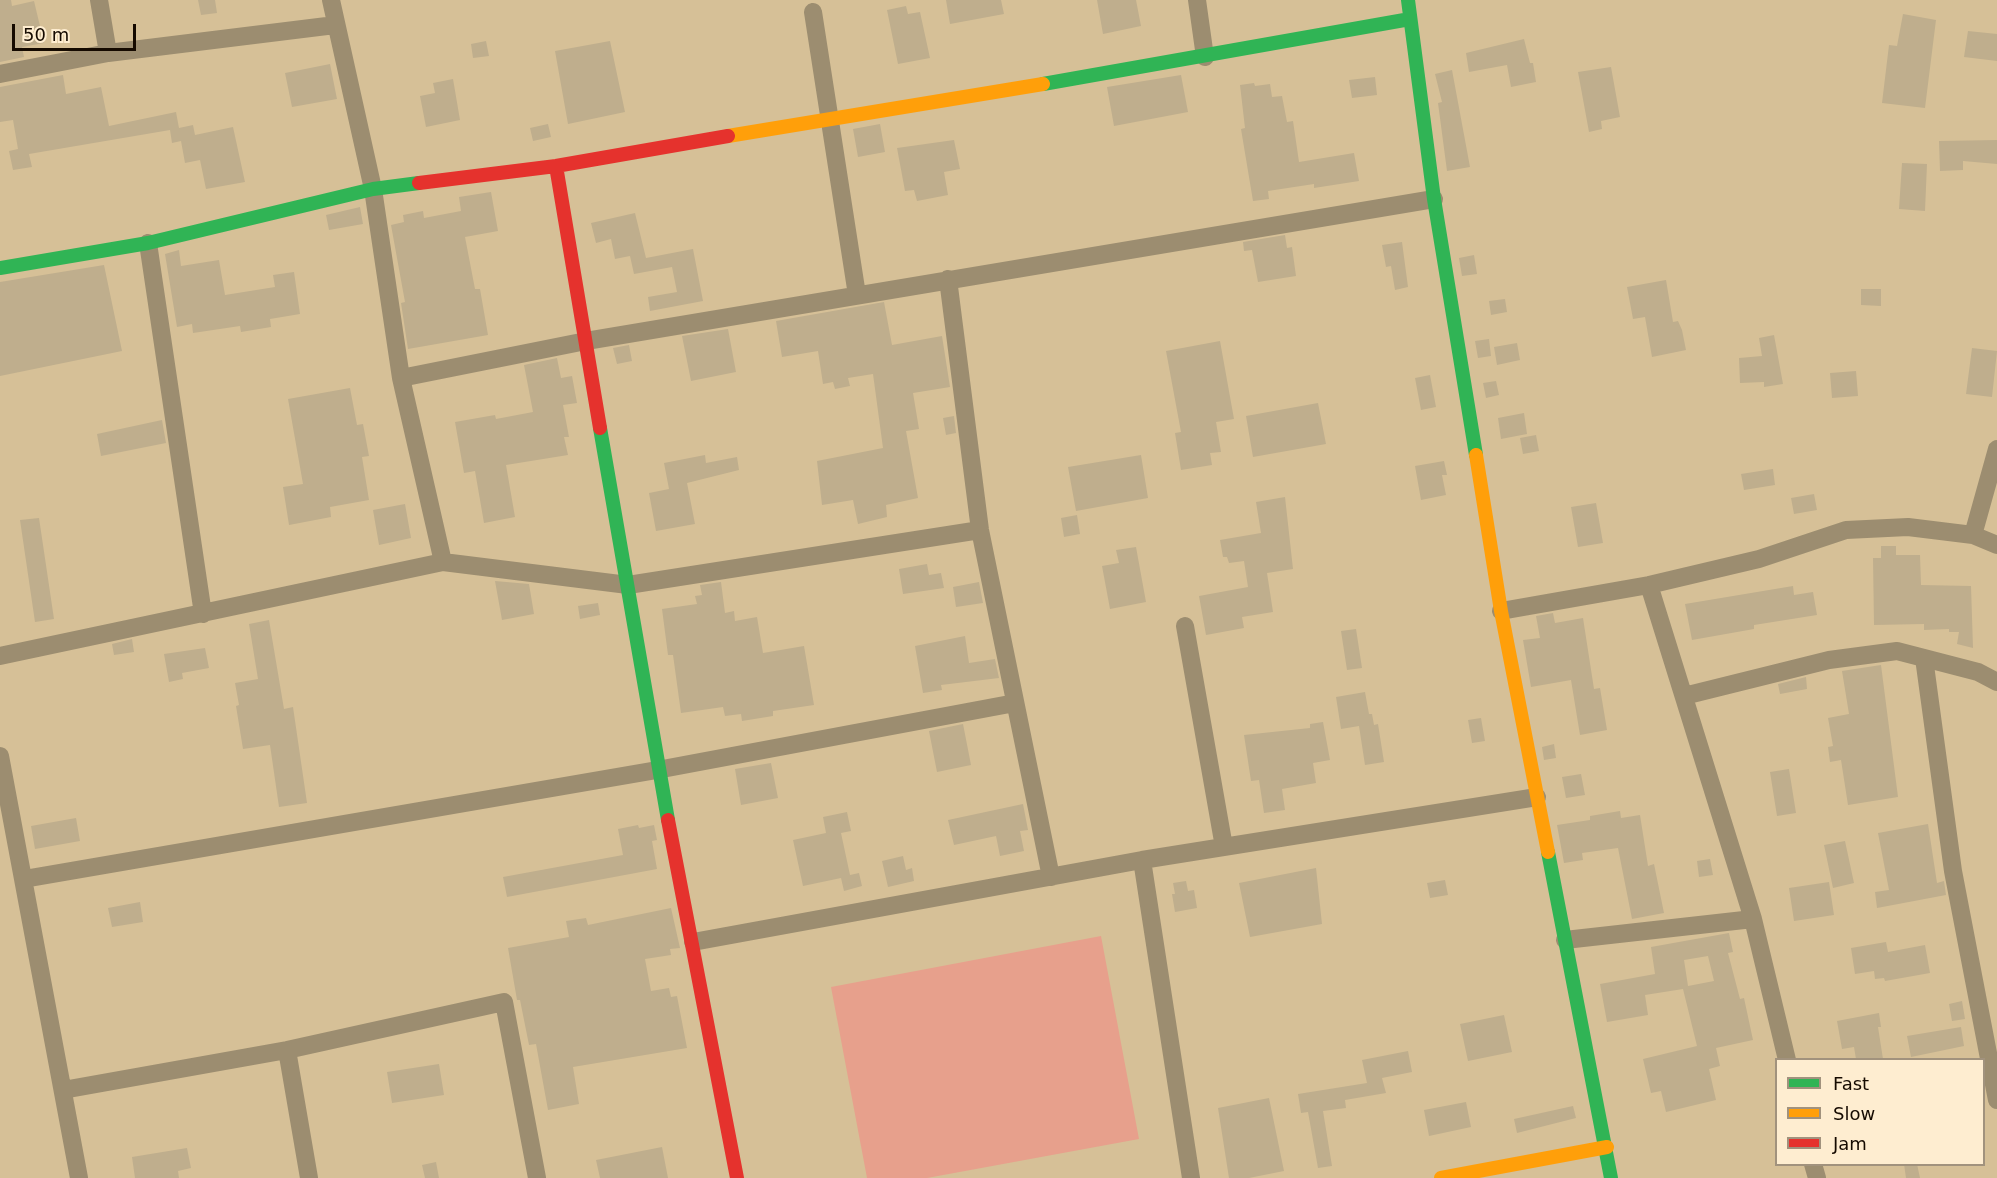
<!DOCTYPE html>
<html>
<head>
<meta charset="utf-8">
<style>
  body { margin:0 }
  #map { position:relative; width:1997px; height:1178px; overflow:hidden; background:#d6c097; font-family:"DejaVu Sans",sans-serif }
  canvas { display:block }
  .legend { position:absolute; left:1775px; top:1058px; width:210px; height:108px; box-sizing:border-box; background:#feedd0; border:2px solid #a1927d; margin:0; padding:8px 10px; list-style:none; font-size:18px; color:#150a00 }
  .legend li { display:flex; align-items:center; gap:12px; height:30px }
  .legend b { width:30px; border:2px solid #a1927d }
  .scale { position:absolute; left:12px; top:24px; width:124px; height:27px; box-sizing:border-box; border:3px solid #150a00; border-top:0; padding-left:8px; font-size:18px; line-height:21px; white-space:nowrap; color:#150a00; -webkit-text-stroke:4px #feedd0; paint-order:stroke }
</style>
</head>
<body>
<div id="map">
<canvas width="1997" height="1178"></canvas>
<ul class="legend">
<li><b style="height:8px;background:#30b455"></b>Fast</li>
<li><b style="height:8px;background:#ff9f0a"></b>Slow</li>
<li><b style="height:8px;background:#e5322d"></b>Jam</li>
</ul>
<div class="scale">50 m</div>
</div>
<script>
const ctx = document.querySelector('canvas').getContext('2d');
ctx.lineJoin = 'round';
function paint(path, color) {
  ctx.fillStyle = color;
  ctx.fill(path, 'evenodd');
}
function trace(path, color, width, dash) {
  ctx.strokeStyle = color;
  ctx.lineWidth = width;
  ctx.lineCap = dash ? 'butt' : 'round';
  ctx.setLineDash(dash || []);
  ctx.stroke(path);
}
paint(new Path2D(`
  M1101,936L1139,1139L927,1178H867L831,987Z`), '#e7a08c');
paint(new Path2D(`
  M0,0H11L12,6L34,1L44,43L22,47L24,57L0,62Z
  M198,0H215L217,13L201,15Z
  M946,0H1001L1004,14L950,24Z
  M1097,0H1136L1141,26L1103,34Z
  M906,6L908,14L920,12L930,58L898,64L887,10Z
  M1903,14L1936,20L1925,108L1882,103L1889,45L1897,46Z
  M1968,31L1997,34V61L1964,57Z
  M1524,39L1530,63H1533L1536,82L1511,87L1507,65L1469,72L1466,53Z
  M486,41L489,56L473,58L471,44Z
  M610,41L625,112L568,124L555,51Z
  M330,64L337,99L292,107L285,73Z
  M1611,67L1620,117L1601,121L1602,129L1589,132L1578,72Z
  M1452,70L1470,167L1447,171L1438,103L1442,102L1435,74Z
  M63,75L66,94L101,87L109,126L176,112L179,128L193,125L195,135L233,127L245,182L206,189L200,160L185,163L181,141L172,143L170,130L29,154L32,167L13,170L9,151L18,149L13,120L0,122V87Z
  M1181,75L1188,112L1114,126L1107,87Z
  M1375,77L1377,95L1352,98L1349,80Z
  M453,79L460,120L426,127L420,96L435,93L433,83Z
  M1254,83L1255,86L1270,84L1272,97L1282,96L1287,122L1293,121L1299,162L1354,153L1359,181L1314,188V184L1268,191L1269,199L1253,201L1241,129L1245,128L1240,85Z
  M548,124L551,137L533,141L530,128Z
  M880,124L885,152L858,157L853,129Z
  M954,140L960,169L944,172L948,195L917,201L914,190L905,191L897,148Z
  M1997,140V164L1963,161V170L1940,171L1939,141Z
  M1902,163L1927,164L1925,211L1899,209Z
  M491,192L498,231L465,237L475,289H480L488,335L408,349L401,303L405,302L391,225L404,222L403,215L423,211L424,218L461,211L459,197Z
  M360,207L363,224L329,230L326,215Z
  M635,213L646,258L693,249L703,301L650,311L648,297L677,292L672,267L634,274L630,256L615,259L611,239L596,243L591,223Z
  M1285,235L1287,248L1292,247L1296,276L1258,282L1252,250L1244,251L1243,242Z
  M1402,242L1408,287L1395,290L1391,266L1386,267L1382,245Z
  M179,250L181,266L219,260L225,295L275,287L273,275L294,272L300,314L270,319L271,327L241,332L240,326L193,333L192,324L177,327L165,254Z
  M1474,255L1477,274L1462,276L1459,258Z
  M104,265L122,351L0,376V282Z
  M1666,280L1673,322L1678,321L1682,330L1686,350L1652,357L1645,317L1633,319L1627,287Z
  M1861,289H1881V306L1861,305Z
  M1505,299L1507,312L1491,315L1489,301Z
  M884,302L892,345L942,336L950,387L913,393L919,429L906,431L918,498L886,505L887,517L858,524L853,500L822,505L817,461L883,448L873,374L848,378L850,386L835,389L833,382L823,384L818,351L782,357L776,321Z
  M728,329L736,372L691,381L682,336Z
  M1774,335L1783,384L1764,387V382L1740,383L1739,358L1762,356L1759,338Z
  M1489,339L1491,356L1478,358L1475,341Z
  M1220,341L1234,419L1216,422L1221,452L1210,453L1212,465L1181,470L1175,433L1181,432L1166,351Z
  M1517,343L1520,360L1497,365L1494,347Z
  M629,345L632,361L617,364L613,348Z
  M1972,348L1997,351L1992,397L1966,394Z
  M557,358L561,378L572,376L577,403L563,405L569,437H564L568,455L506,465L515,517L484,523L475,471L464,473L455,422L495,415L496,419L533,412L524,365Z
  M1856,371L1858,396L1832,398L1830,373Z
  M1430,375L1436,407L1421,410L1415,378Z
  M1496,381L1499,395L1486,398L1483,383Z
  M350,388L357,425L363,424L369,456L362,457L369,500L330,507L331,517L289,525L283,487L303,484L288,399Z
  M1318,403L1326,444L1253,457L1246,416Z
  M1524,413L1527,434L1501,439L1498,418Z
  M954,416L956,433L946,435L943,418Z
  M162,420L166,443L101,456L97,434Z
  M1536,435L1539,451L1523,454L1520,438Z
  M705,455L706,463L737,457L739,470L687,483L695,524L656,531L649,493L669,489L664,463Z
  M1141,455L1148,498L1076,511L1068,467Z
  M1444,461L1447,475H1442L1446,495L1421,500L1415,466Z
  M1773,469L1775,485L1744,490L1741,474Z
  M1814,494L1817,510L1794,514L1791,498Z
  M1285,497L1293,569L1267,573L1273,612L1242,617L1244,628L1206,635L1199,596L1248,587L1244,561L1229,563L1227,557H1223L1220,540L1261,533L1256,502Z
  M1596,503L1603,543L1578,547L1571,507Z
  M405,504L411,538L379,545L373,510Z
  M1077,515L1080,534L1064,537L1061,518Z
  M39,518L54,619L35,622L20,520Z
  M1881,546H1896V555H1920L1921,585L1971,586L1973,648L1957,644L1959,632H1949V629L1924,630V624L1874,625L1873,558H1881Z
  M1136,547L1146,602L1110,609L1102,566L1119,563L1116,550Z
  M927,564L929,575L941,573L944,588L903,594L899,569Z
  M495,581L529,584L534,614L502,620Z
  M721,582L725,613L734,611L735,621L757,617L763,653L804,646L814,705L773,711V716L742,721L741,714L725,716L723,707L681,713L673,655H668L662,609L697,604L695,596L702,595L700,585Z
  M979,582L983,603L956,607L953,587Z
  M1793,586L1794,595L1813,592L1817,615L1754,625V629L1692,640L1685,604Z
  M598,603L600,615L580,619L578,606Z
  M1553,613L1555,623L1583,618L1594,689L1600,688L1607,730L1580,735L1571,680L1531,687L1523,640L1540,638L1536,616Z
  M269,620L284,709L293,707L307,803L279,807L270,745L243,749L236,706L239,705L235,683L258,679L249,624Z
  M1356,629L1362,668L1347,670L1341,631Z
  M965,636L969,663L995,659L999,678L941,685L942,690L923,693L915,646Z
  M132,639L134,652L114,655L112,644Z
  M205,648L209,668L182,673L183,679L169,682L164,654Z
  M1881,665L1898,797L1848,805L1841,760L1830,762L1828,747L1833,746L1828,718L1849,714L1842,671Z
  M1806,677L1807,689L1780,694L1778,684Z
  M1365,692L1369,714H1372L1374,725L1378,724L1384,762L1365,765L1359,726L1341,729L1336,697Z
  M1481,718L1485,741L1472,743L1468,720Z
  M1323,722L1330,760L1313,763L1316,783L1282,789L1285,810L1264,813L1259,780L1251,781L1244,735L1310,728V724Z
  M963,724L971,765L937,772L929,731Z
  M1554,744L1556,758L1544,760L1542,747Z
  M771,763L778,798L741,805L735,769Z
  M1789,769L1796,813L1777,816L1770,772Z
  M1581,774L1585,795L1566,798L1562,777Z
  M1023,804L1028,830L1020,831L1024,851L1000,856L996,836L954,845L948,820Z
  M1620,811L1621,818L1640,815L1648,866L1654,864L1664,913L1632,919L1618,848L1582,853L1583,860L1564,863L1557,825L1590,820V816Z
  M847,812L851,831L841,833L850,875L859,873L862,886L844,891L841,878L803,886L793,840L826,833L823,817Z
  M76,818L80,841L35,849L31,826Z
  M1928,824L1937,883L1944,881L1946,895L1877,908L1875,892L1889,890L1878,833Z
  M638,825L639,828L654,825L657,840L652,841L657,869L507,897L503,877L623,855L618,829Z
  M1845,841L1854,883L1833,888L1824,845Z
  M903,856L906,870L912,868L914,881L888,887L882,861Z
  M1710,859L1713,875L1699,877L1697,861Z
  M1316,868L1322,924L1250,937L1239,883Z
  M1445,880L1448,895L1430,898L1427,883Z
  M1186,881L1188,891L1194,890L1197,908L1175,912L1172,894H1175L1173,883Z
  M1829,882L1834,915L1794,921L1789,888Z
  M140,902L143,922L112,927L108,908Z
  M671,908L680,948L670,949L671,955L645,959L651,991L669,988L671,997L677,996L687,1048L573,1067L579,1104L548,1110L536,1044L529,1045L520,1000H517L508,948L569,937L566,921L586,918L588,925Z
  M1729,933L1733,952L1728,953L1740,999L1744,998L1753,1040L1716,1048L1720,1066L1709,1069L1716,1100L1666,1112L1661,1091L1651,1093L1643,1059L1697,1046L1683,989L1645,995L1648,1015L1607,1022L1600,984L1655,974L1651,947ZM1708,956L1714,981L1688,986L1684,960Z
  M1886,942L1888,952L1925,945L1930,973L1885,981L1884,978L1875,979L1874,971L1855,974L1851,948Z
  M1962,1001L1965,1019L1952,1021L1949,1004Z
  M1879,1013L1881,1027H1878L1883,1059H1856L1854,1047L1842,1049L1837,1021Z
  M1504,1015L1512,1052L1468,1061L1460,1024Z
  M1961,1027L1964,1046L1911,1057L1907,1036Z
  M1408,1051L1412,1072L1382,1078L1386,1093L1345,1100L1346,1108L1323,1111L1332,1166L1318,1168L1308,1112L1301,1113L1298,1094L1367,1083L1362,1060Z
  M439,1064L444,1095L392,1103L387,1072Z
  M1269,1098L1284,1171L1249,1178H1229L1218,1108Z
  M1466,1102L1471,1127L1429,1136L1424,1110Z
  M1573,1106L1576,1118L1517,1133L1514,1119Z
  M662,1147L668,1178H600L596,1160Z
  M187,1148L191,1168L178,1171L179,1178H135L132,1157Z
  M436,1162L439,1178H425L422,1165Z
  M1904,1164H1917L1920,1178H1906Z`), '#bfae8d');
trace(new Path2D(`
  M99,0L108,53
  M331,0L373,189L401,378L443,562
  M1197,0L1205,57
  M813,12L857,295
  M0,74L108,53L335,25
  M148,243L203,614
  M948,279L980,530L1051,877
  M401,378L586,341L1434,199
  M1973,535L1997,449
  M1649,585L1753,919
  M1501,611L1649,585L1759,559L1846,530L1908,527L1973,535L1997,545
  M1185,626L1224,847
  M0,656L443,562L628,585L980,530
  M1924,658L1953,871L1997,1100
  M1684,696L1829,660L1897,651L1978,672L1997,682
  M0,756L79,1178
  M1142,860L1191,1178
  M24,879L657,770L1015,703
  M1565,940L1753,919L1787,1060
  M693,942L1142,860L1537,797
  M287,1050L309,1178
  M63,1090L287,1050L504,1002L537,1178
  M1813,1164L1817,1178`), '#9c8d70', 18);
trace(new Path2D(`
  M1408,0L1434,199L1476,455
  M1043,84L1410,19
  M0,268L148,243L373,189L419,183
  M600,428L668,820
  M1548,852L1611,1178`), '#30b455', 14);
trace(new Path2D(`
  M728,136L1043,84
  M1476,455L1501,611L1548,852
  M1441,1178L1607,1147`), '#ff9f0a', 14);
trace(new Path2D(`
  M556,166L600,428
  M419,183L556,166L728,136
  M668,820L737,1178`), '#e5322d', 14);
</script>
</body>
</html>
